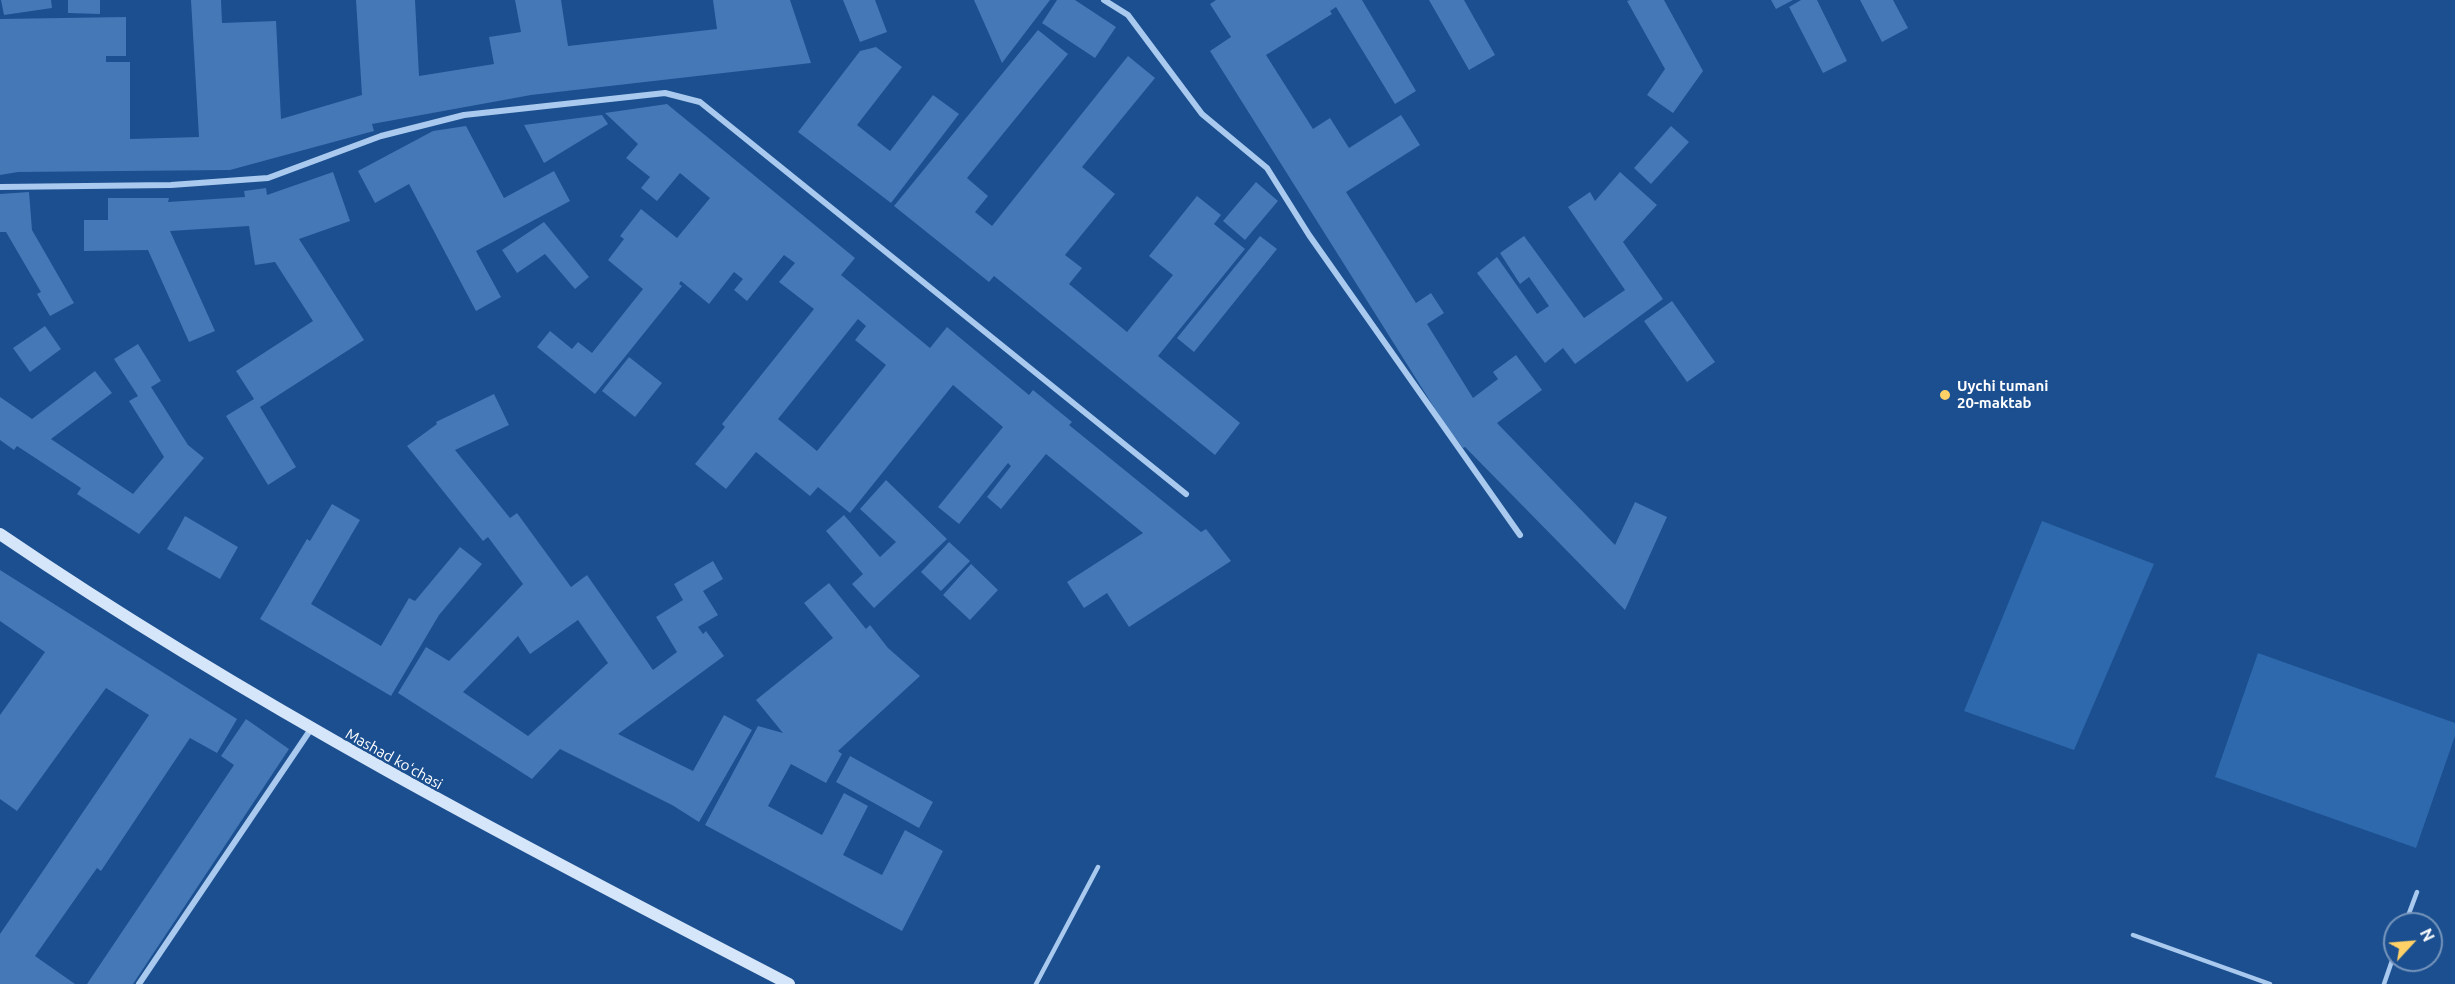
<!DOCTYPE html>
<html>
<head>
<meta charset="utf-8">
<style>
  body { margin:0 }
  #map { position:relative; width:2455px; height:984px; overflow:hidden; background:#1b4f8f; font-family:Ubuntu,sans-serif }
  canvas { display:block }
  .north { position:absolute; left:2383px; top:912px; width:60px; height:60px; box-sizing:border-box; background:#1b4f8f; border:2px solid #7695bc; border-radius:50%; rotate:64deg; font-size:16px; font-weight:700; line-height:24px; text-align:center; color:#fff }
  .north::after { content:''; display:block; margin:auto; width:21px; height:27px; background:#ffd166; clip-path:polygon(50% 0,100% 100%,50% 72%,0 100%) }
</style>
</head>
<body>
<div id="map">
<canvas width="2455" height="984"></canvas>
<div class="north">N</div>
</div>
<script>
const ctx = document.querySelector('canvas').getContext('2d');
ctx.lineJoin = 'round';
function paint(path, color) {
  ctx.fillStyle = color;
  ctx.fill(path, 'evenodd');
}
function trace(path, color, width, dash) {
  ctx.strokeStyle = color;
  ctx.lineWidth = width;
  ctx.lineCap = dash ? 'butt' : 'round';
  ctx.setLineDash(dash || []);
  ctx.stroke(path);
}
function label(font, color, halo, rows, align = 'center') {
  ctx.font = font + ' Ubuntu,sans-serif';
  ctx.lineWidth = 5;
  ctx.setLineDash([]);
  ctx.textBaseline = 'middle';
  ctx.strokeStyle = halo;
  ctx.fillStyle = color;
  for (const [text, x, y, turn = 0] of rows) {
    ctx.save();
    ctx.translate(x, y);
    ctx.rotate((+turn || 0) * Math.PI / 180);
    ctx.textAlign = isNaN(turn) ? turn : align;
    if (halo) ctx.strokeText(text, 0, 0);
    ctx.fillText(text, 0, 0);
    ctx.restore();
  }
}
paint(new Path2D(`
  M2042,521L2154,564L2074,750L1964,711Z
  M2258,653L2455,723V736L2416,848L2215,777Z`), '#2e69ad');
paint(new Path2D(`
  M1,0H51L52,8L4,15Z
  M68,0H100V14L68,13Z
  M191,0H221L222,23L276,21L281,119L362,95L356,0H415L419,76L494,64L489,37L521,32L515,0H561L568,46L717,29L713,0H790L811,63L531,95L372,124L374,131L230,170L18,172L0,175V19L126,17V56H106V62H130V139L199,137Z
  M843,0H875L887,32L860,42Z
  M974,0H1050L1002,63Z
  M1057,0H1075L1116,27L1095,58L1042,23Z
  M1216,0H1362L1416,91L1395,104L1336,7L1330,11L1332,14L1266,55L1313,129L1330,118L1349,148L1401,115L1420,145L1346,192L1416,303L1431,293L1444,313L1427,324L1473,398L1498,379L1493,372L1516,355L1542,390L1497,423L1615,545L1635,502L1667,517L1625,610L1465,447L1463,448L1442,420L1210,51L1231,37L1210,4Z
  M1429,0H1464L1495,55L1469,70Z
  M1630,0H1664L1703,71L1673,113L1647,95L1665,69L1627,1Z
  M1771,0H1793L1776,9Z
  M1801,0H1817L1847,61L1823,73L1789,7Z
  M1860,0H1893L1908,28L1882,42Z
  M1038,30L1068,54L967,178L988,196L975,212L992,226L1128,56L1155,78L1082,167L1115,194L1065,255L1082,268L1069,284L1127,332L1173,275L1149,256L1197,196L1221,215L1214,224L1245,249L1158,356L1240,423L1215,455L994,276L989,282L894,206Z
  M876,47L902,67L857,125L890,151L933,95L959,114L891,203L798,132L860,51Z
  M667,104L855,258L841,275L930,348L947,327L1029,395L1033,390L1072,422L1069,425L1201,532L1206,529L1231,561L1129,627L1107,593L1084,608L1067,582L1143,533L1046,454L1001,509L987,497L1011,466L1008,463L959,524L938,507L1003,427L953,385L850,513L818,487L810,496L756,452L726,489L695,464L725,427L722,424L814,309L779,282L795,263L784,255L747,301L734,290L743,279L734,272L709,304L681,281L679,284L682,286L595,394L537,347L550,331L572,349L578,342L592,353L643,289L608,260L624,239L620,236L641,209L677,238L710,198L680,173L657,201L641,188L650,177L626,158L638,144L605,113ZM858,319L866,326L855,340L886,365L817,451L778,419Z
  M602,115L608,124L544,163L524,125Z
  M466,126L504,198L554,171L570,201L476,251L501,297L476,311L409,184L375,203L358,171L433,131Z
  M1671,126L1689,142L1651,184L1634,168Z
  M333,172L350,221L299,239L364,340L260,407L296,467L268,485L226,416L254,399L236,371L313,321L275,262L255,265L249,226L170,231L215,331L189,342L148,250L84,251V220H108V198H169L168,202L245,197L244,191L266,188L267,195Z
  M1620,172L1657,205L1623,242L1663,299L1575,364L1563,348L1545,363L1477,273L1497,257L1537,314L1549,306L1529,277L1520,284L1500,253L1524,236L1584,318L1625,290L1568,207L1590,192L1595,201Z
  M1256,182L1278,201L1245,240L1223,221Z
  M29,192L32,230L74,303L50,316L37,294L41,292L6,232H0V194Z
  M544,222L589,277L575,289L545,254L517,273L502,250Z
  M1260,236L1277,249L1194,352L1177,338Z
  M1672,301L1715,362L1687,382L1644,321Z
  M45,326L61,349L30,372L13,348Z
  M138,344L161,381L151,387L188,445L204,458L139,534L77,494L81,488L17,446L14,450L0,440V397L32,419L95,371L112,393L51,439L133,494L164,457L129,401L138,396L114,359Z
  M629,357L662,383L635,417L602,391Z
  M494,394L509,425L455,450L510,518L517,513L571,587L587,575L653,670L677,652L656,617L683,600L674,584L713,561L723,579L703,591L718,615L698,627L703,634L706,631L724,656L618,734L693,771L724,715L752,730L699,822L672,805L560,749L532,779L398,693L426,647L449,661L523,584L488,537L483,541L407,446L437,424L436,422ZM578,620L608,663L528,736L463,692L518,636L530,654Z
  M886,480L947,539L874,608L852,584L863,574L826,531L844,515L880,557L896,542L860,509Z
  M332,504L360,520L311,604L381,646L409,598L415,601L460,547L482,564L439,615L391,696L260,619L307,539L310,541Z
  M185,516L238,547L220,579L167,549Z
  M949,542L970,561L941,591L921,572Z
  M971,564L998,590L970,620L943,595Z
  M0,570L237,719L217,753L190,738L101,871L97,868L35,956L75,984H0V934L149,715L106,688L17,811L0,799V715L45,652L0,621Z
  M829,583L866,629L870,625L888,648L920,676L838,751L842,754L826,783L791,764L768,806L822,835L844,793L868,806L843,855L882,875L905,830L943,851L902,931L705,825L758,726L783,733L756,700L833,638L804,603Z
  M246,719L289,749L133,984H87L234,765L221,756Z
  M850,756L933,802L919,828L836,782Z`), '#4478b7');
trace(new Path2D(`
  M2405,924L2417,892
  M2133,935L2270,984
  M1036,984L1098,867
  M2384,984L2395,952`), '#a9c9ee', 4.5);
trace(new Path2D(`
  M1104,0L1128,15L1202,114L1267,168L1309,235L1520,535
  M0,187L171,185L268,178L381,136L464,115L665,93L700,102L1186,494
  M139,984L311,729`), '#a9c9ee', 6);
trace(new Path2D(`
  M0,534C251,705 520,845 789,984`), '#d6e6fa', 12);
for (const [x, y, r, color] of [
  [1945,395,6,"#ffd166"]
]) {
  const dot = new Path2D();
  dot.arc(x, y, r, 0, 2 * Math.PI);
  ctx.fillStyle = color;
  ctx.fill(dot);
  trace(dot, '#1b4f8f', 2);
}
label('bold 15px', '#fff', '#1b4f8f', [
  ["Uychi tumani",1957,386],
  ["20-maktab",1957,403]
], 'left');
label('15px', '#fff', '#1b4f8f', [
  ["Mashad koʻchasi",394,759,29]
]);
</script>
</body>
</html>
